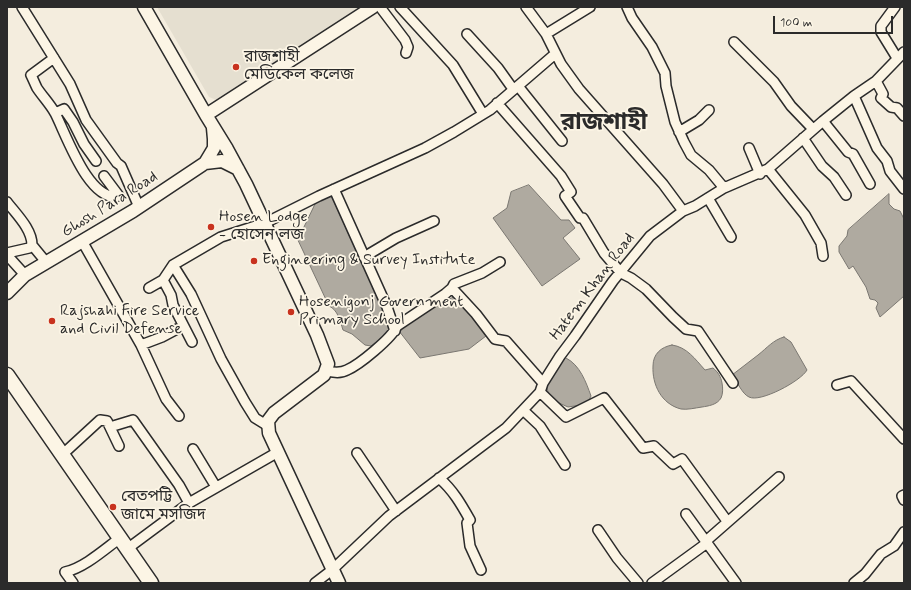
<!DOCTYPE html>
<html>
<head>
<meta charset="utf-8">
<style>
  body { margin:0 }
  #map { position:relative; width:911px; height:590px; overflow:hidden; background:#f4edde; font-family:Mynerve,sans-serif }
  canvas { display:block }
  .frame { position:absolute; inset:0; border:8px solid #2b2b2b; pointer-events:none }
  .scale { position:absolute; left:773px; top:16px; width:120px; height:18px; box-sizing:border-box; border:2px solid #2b2b2b; border-top:0; padding-left:5px; font-size:12px; line-height:14px; white-space:nowrap; color:#2b2b2b; -webkit-text-stroke:3px #fcf5e5; paint-order:stroke }
</style>
</head>
<body>
<div id="map">
<canvas width="911" height="590"></canvas>
<div class="frame"></div>
<div class="scale">100 m</div>
</div>
<script>
const ctx = document.querySelector('canvas').getContext('2d');
ctx.lineJoin = 'round';
function paint(path, color) {
  ctx.fillStyle = color;
  ctx.fill(path, 'evenodd');
}
function trace(path, color, width, dash) {
  ctx.strokeStyle = color;
  ctx.lineWidth = width;
  ctx.lineCap = dash ? 'butt' : 'round';
  ctx.setLineDash(dash || []);
  ctx.stroke(path);
}
function label(font, color, halo, rows, align = 'center') {
  ctx.font = font + ' Mynerve,"Noto Sans Bengali",sans-serif';
  ctx.lineWidth = 3.5;
  ctx.setLineDash([]);
  ctx.textBaseline = 'middle';
  ctx.strokeStyle = halo;
  ctx.fillStyle = color;
  for (const [text, x, y, turn = 0] of rows) {
    ctx.save();
    ctx.translate(x, y);
    ctx.rotate((+turn || 0) * Math.PI / 180);
    ctx.textAlign = isNaN(turn) ? turn : align;
    if (halo) ctx.strokeText(text, 0, 0);
    ctx.fillText(text, 0, 0);
    ctx.restore();
  }
}
paint(new Path2D(`
  M157,7H363L219,101L209,97Z`), '#e5dfd0');
const water = new Path2D(`
  M529,185L561,220H569L575,228L563,238L580,259L542,286L493,218L507,208L511,192Z
  M889,194V204L894,209L900,211L904,219V296L880,317L876,308L878,303L875,300L870,299L866,287L853,266L849,269L839,252V246L847,236L848,230Z
  M331,195L387,319L390,330L384,336L371,346L365,345L352,334L343,330C340,321 338,310 329,306L296,236L303,229L316,202Z
  M457,296L486,336L469,349L420,358L399,331L409,319L433,306Z
  M784,337L791,342L807,370C801,381 760,403 749,397C742,394 737,381 732,375C741,368 749,362 758,355C767,348 773,340 784,337Z
  M672,345C687,347 695,359 705,370L713,368C718,372 721,377 722,383C723,388 723,394 721,398C717,405 708,406 702,407C695,408 687,410 681,409C661,404 652,384 653,366C653,354 661,347 672,345Z
  M566,358C580,365 586,382 591,396L587,404L568,407L559,403L548,392L546,383L559,361Z`);
paint(water, '#afaaa0');
trace(water, '#7a7771', 1);
const minor = new Path2D(`
  M22,7L70,84L86,120L117,163L121,166L139,207
  M380,7L405,40L408,47L406,53
  M400,7L453,65L483,114
  M526,7L546,34L561,64L579,89L663,184L683,211
  M627,7L632,18L652,47L665,73L666,86L675,122L684,142L691,155L709,170L724,188
  M895,7L881,26V32L897,58
  M467,34L498,68L513,89
  M546,34L590,7
  M734,42L774,82L791,106L813,129
  M54,58L31,75C33,79 35,84 37,88C43,97 50,104 55,113C66,134 89,203 119,196L104,176
  M876,81L883,94L881,98L891,107L897,108L904,116
  M518,86L562,141
  M854,96L877,148L887,161L890,171L904,189
  M497,103L561,176L571,192L565,196L580,218H583L604,253L621,273L631,278L646,289L673,317L686,329L698,331L733,383
  M55,113L64,109L73,122L84,144L96,161
  M823,121L848,152L853,154L870,184
  M679,132L699,120L709,110
  M803,138L822,166L834,177L846,195
  M749,148L760,174
  M768,169L805,215L821,243L823,256
  M334,189L387,307L395,331
  M708,198L731,237
  M7,202C16,214 32,229 32,245L29,248L7,253
  M82,241L141,345L166,399L179,416
  M32,245L46,262
  M7,255L25,275
  M364,257L396,238L434,221
  M173,265L191,294L221,359L245,402L255,418L268,426
  M163,280L171,295L173,305L192,342
  M149,288L163,280L173,265L221,237L265,223L319,196L425,148L454,132L490,110L555,54
  M452,288L476,314L495,339L506,341L543,383
  M141,345L162,337L177,329
  M325,371C332,372 340,374 347,370C359,365 392,338 397,326L445,294L452,288L454,284L482,273L500,262
  M837,385L851,381L904,439
  M540,392L566,417L604,398L643,448L654,446L673,464L682,459L727,521
  M523,410L540,426L565,465
  M110,427L133,420L179,485L189,503
  M193,449L216,487
  M357,453L396,511
  M63,454L100,420L107,421L119,446
  M439,478C453,490 461,504 470,520L467,523L470,546L481,570
  M904,495L902,496L904,500
  M686,514L736,583
  M598,530L617,558L638,583
  M706,541L779,477
  M127,549L189,503L278,452
  M73,583L65,572C84,568 105,549 120,538
  M315,583L332,570L389,516L506,428L540,392L543,383L560,356L575,336L613,281L650,236L683,211L695,206L724,188L768,169L823,121L854,96L876,81L904,52
  M652,583L707,543
  M854,583L865,574L881,554L894,546L904,532`);
const major = new Path2D(`
  M144,7L206,115L227,149L246,184L317,335L328,364L324,375L274,413L268,421L269,433L339,583
  M206,115L373,7
  M205,163L222,161L238,169
  M7,293L25,275L133,211L205,163L214,148V139L213,128`);
const highway = new Path2D(`
  M7,375L151,583`);
trace(minor, '#2b2b2b', 12);
trace(major, '#2b2b2b', 15);
trace(highway, '#2b2b2b', 17);
trace(minor, '#fcf5e5', 9);
trace(major, '#fcf5e5', 12);
trace(highway, '#fcf5e5', 14);
for (const [x, y, r, color] of [
  [236,67,4,"#c8321e"],
  [211,227,4,"#c8321e"],
  [254,261,4,"#c8321e"],
  [291,312,4,"#c8321e"],
  [52,321,4,"#c8321e"],
  [113,507,4,"#c8321e"]
]) {
  const dot = new Path2D();
  dot.arc(x, y, r, 0, 2 * Math.PI);
  ctx.fillStyle = color;
  ctx.fill(dot);
  trace(dot, '#fcf5e5', 1.5);
}
label('16px', '#2b2b2b', '#fcf5e5', [
  ["রাজশাহী",244,58],
  ["মেডিকেল কলেজ",244,76],
  ["Hosen Lodge",219,218],
  ["- হোসেন লজ",219,236],
  ["Engineering & Survey Institute",262,261],
  ["Hosenigonj Government",299,303],
  ["Primary School",299,321],
  ["Rajshahi Fire Service",60,312],
  ["and Civil Defense",60,330],
  ["বেতপট্টি",121,498],
  ["জামে মসজিদ",121,516]
], 'left');
label('16px', '#2b2b2b', '#fcf5e5', [
  ["Ghosh Para Road",110,205,-32],
  ["Hatem Khan Road",593,287,-53]
]);
label('bold 24px', '#2b2b2b', '#fcf5e5', [
  ["রাজশাহী",604,124]
]);
</script>
</body>
</html>
